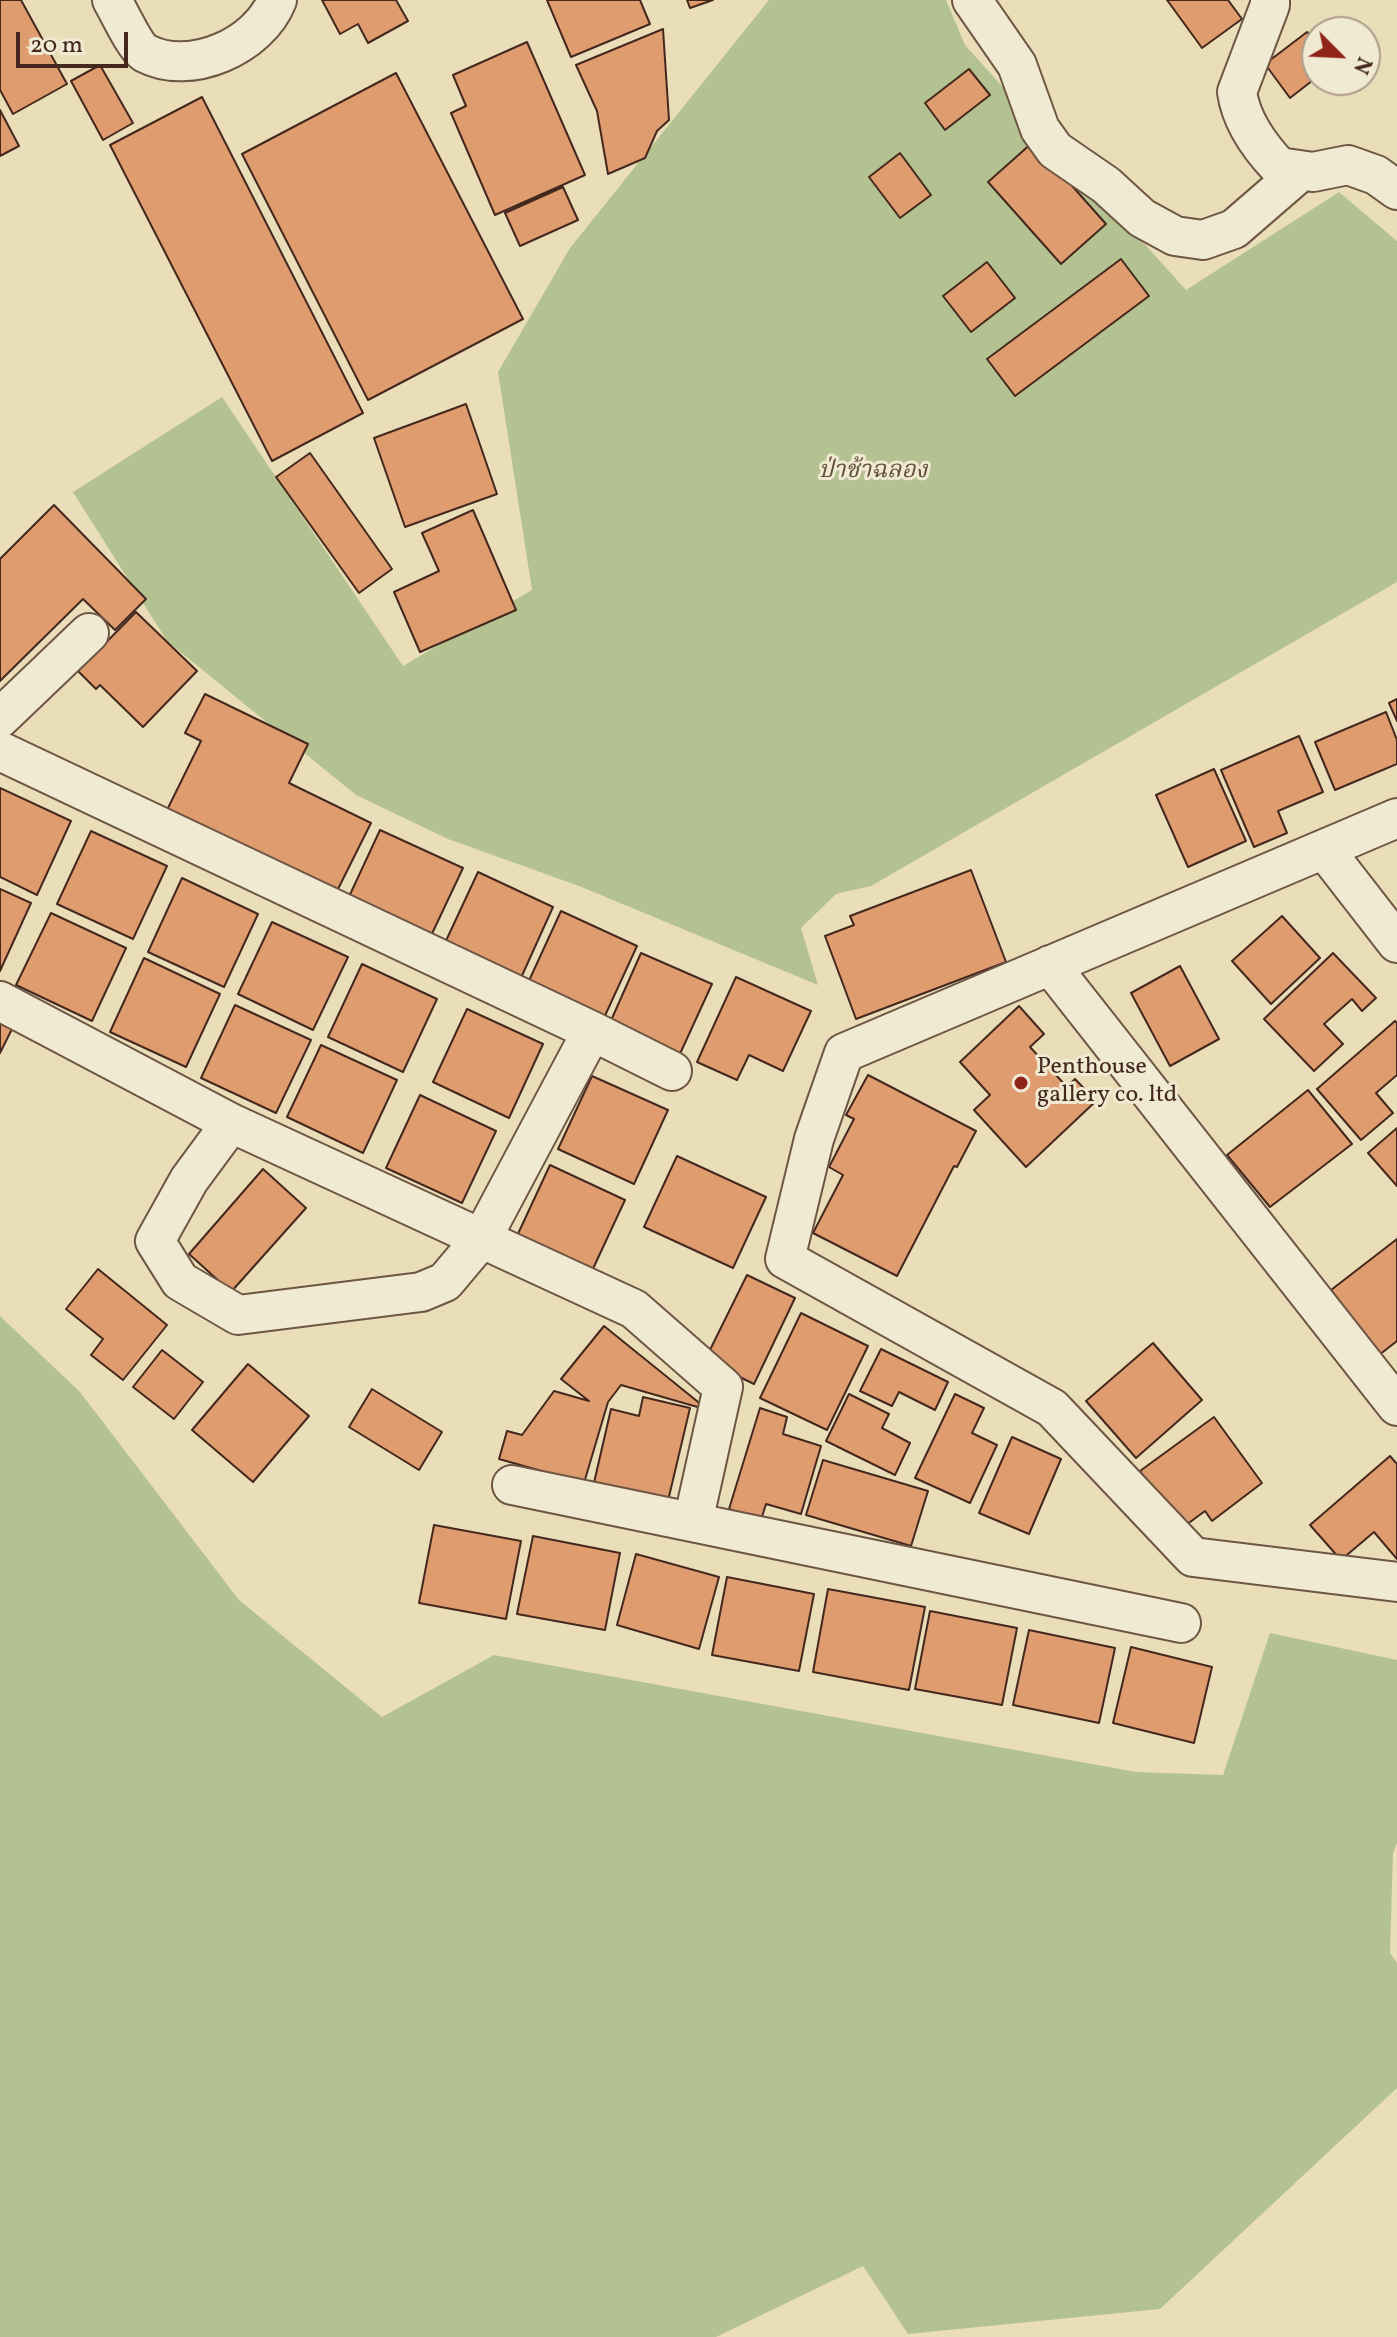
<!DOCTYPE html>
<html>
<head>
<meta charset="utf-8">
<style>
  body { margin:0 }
  #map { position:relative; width:1397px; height:2337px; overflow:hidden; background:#eadeb9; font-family:Vollkorn,serif }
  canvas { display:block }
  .north { position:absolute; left:1301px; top:16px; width:80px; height:80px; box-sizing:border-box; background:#f1ead2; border:2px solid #ac9c8a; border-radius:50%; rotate:114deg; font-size:22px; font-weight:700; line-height:32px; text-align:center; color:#44281e }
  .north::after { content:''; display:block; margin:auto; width:28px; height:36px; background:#8f2418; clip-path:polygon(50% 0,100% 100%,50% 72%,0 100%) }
  .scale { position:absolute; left:16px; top:32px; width:112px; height:36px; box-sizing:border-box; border:4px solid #44281e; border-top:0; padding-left:10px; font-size:24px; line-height:28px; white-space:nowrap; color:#44281e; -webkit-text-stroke:6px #f1ead2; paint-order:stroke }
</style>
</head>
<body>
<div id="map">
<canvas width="1397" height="2337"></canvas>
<div class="north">N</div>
<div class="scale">20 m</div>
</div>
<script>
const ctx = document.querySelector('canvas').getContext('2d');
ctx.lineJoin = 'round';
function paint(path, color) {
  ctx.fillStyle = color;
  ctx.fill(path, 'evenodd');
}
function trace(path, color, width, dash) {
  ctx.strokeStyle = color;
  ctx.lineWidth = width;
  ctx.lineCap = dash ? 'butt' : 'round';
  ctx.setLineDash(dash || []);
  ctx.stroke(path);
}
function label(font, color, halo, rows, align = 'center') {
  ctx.font = font + ' Vollkorn,"Noto Serif Thai",serif';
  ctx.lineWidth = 6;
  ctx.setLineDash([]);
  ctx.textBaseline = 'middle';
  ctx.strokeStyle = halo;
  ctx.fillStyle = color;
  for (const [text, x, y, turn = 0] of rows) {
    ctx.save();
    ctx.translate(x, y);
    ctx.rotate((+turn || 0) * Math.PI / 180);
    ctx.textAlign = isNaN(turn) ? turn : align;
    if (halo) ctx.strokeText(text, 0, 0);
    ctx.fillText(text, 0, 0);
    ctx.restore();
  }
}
paint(new Path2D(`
  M769,0H946L965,45L1186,290L1339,192L1397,241V582L871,886L836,894L801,928L818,985L579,886L448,839L356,795L167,641L73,492L222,397L403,666L532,590L498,372L570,248Z
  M0,1316L80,1392L239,1600L382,1717L494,1655L1136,1772L1223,1775L1270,1633L1397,1660V1843L1393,1853L1390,1953L1397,1963V2088L1160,2309L908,2334L863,2266L716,2337H0Z`), '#b4c291');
const building = new Path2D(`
  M0,0H21L67,84L13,114L0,90Z
  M322,0H396L408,21L368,43L358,24L340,34Z
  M547,0H640L650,24L571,57Z
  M687,0H713L690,8Z
  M1167,0H1228L1242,19L1202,48Z
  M663,29L669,120L657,131L645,158L608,174L597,111L576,65Z
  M1307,32L1317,44V77L1290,98L1265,64Z
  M527,42L585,175L495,215L451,113L466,106L453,75Z
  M100,65L133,123L103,140L71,81Z
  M969,69L990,95L945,130L925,103Z
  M396,73L523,319L368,400L242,154Z
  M202,97L363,413L272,461L110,145Z
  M0,110L19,146L0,156Z
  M1033,142L1106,224L1061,264L988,182Z
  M900,153L931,195L900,218L869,177Z
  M563,187L578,220L520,246L505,213Z
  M1121,259L1149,296L1015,396L987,359Z
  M987,262L1015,298L971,332L943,296Z
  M466,404L497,494L405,527L374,438Z
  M310,453L392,569L359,593L276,477Z
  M54,505L146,599L115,630L83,599L0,681V559Z
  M473,510L516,610L420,652L394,592L439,571L422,533Z
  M136,612L197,671L143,727L100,685L96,689L78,671Z
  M205,694L308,744L289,783L371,823L336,893L167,810L201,741L185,733Z
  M1397,699V721L1389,703Z
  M1386,712L1397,740V764L1335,790L1315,742Z
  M1299,736L1323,792L1278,811L1287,833L1254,847L1221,770Z
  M1214,769L1246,841L1188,867L1156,795Z
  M0,788L71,821L37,895L0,877Z
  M380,830L463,868L429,940L347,901Z
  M91,831L167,866L133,939L57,904Z
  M971,870L1006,962L856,1019L825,936L854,925L850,916Z
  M478,872L553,907L520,980L444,945Z
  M182,878L258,914L224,987L148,952Z
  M0,889L31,903L0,971Z
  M561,911L637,946L603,1020L527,985Z
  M51,913L126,948L92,1021L16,985Z
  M1282,916L1320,958L1271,1004L1232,961Z
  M272,922L348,957L313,1030L238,994Z
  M641,953L712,984L679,1056L609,1025Z
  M1333,953L1376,998L1362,1011L1352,999L1324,1024L1343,1044L1314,1071L1264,1019Z
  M144,958L220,994L186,1067L110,1032Z
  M362,964L437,999L403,1072L328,1037Z
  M1180,966L1219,1039L1170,1066L1131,993Z
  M736,977L811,1011L783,1071L749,1055L737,1080L697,1062Z
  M235,1005L311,1040L276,1113L201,1078Z
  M1019,1006L1044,1034L1030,1047L1067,1087L1075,1079L1096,1101L1026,1167L974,1110L990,1095L960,1062Z
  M467,1009L543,1044L509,1118L433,1082Z
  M0,1018L14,1025L0,1053Z
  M1395,1021L1397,1023V1075L1376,1093L1393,1113L1361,1140L1317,1089Z
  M321,1045L397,1080L363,1153L287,1117Z
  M868,1075L976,1131L957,1167L954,1166L897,1276L813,1233L843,1175L829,1167L854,1119L846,1115Z
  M592,1076L668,1110L634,1184L558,1149Z
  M1308,1090L1352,1144L1270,1207L1227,1155Z
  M420,1095L496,1131L462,1203L386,1168Z
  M1397,1128V1186L1368,1153Z
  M677,1156L766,1197L733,1268L644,1227Z
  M550,1165L625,1200L591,1273L516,1238Z
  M263,1169L306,1208L231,1292L189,1254Z
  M1397,1239V1341L1379,1355L1331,1290Z
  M98,1269L167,1325L123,1380L91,1355L103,1339L66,1309Z
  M747,1275L795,1298L754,1384L705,1360Z
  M801,1313L868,1346L827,1430L760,1398Z
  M604,1326L708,1410L621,1385L608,1402L584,1483L499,1459L507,1431L522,1435L554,1391L589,1401L561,1379Z
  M1153,1343L1202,1400L1136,1458L1086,1401Z
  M881,1349L948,1382L935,1410L899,1392L892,1406L860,1391Z
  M162,1350L203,1382L174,1419L133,1387Z
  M248,1364L309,1416L253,1482L192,1430Z
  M372,1389L442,1432L419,1470L349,1427Z
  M849,1394L889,1414L882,1428L910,1443L895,1475L826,1441Z
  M955,1394L984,1408L972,1433L997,1445L970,1503L915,1478Z
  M643,1397L690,1408L667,1505L593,1487L611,1409L639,1416Z
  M760,1408L787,1417L783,1434L821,1446L801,1514L766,1504L761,1520L729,1509Z
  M1214,1417L1262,1483L1212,1521L1205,1511L1182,1528L1140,1471Z
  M1012,1437L1061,1459L1029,1534L979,1513Z
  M1390,1456L1397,1464V1559L1374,1532L1341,1560L1310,1525Z
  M823,1460L928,1491L911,1546L806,1515Z
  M434,1525L521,1541L506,1619L419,1603Z
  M533,1536L620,1553L605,1630L517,1614Z
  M636,1554L719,1577L699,1649L617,1625Z
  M727,1577L814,1594L799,1671L712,1655Z
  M828,1589L925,1607L909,1690L813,1672Z
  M930,1611L1017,1628L1002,1705L915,1689Z
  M1029,1630L1115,1648L1099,1723L1013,1705Z
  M1131,1647L1212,1667L1194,1743L1113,1723Z`);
paint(building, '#df9c6f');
trace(building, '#44281e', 2);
const minor = new Path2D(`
  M112,0C119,12 135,47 145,53C190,77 259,46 277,0
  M972,0L1017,65L1040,129L1055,150L1106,185L1142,218L1175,236L1203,240L1234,229L1301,171
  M1270,0V5L1237,92C1241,120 1260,147 1279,167L1313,172L1348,165L1376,175L1397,190
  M0,718L89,633
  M0,751L592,1031L672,1071
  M1397,818L844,1053L814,1139L785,1259L1052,1408L1193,1557L1397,1582
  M1324,849L1397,943
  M1050,965L1397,1406
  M0,1001L231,1123L634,1309L723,1387L693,1522
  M231,1123L189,1180L155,1241L180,1281L238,1315L421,1292L445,1282L482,1238L592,1031
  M512,1485L1181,1623`);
trace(minor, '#6e5645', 42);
trace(minor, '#f1ead2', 38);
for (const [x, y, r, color] of [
  [1021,1083,8,"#8f2418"]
]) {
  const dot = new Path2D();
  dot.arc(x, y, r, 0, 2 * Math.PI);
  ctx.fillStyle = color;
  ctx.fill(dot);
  trace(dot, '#f1ead2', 3);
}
label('italic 24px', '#604e3b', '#f1ead2', [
  ["ป่าช้าฉลอง",873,473]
]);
label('24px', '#44281e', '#f1ead2', [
  ["Penthouse",1037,1069],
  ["gallery co. ltd",1037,1097]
], 'left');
</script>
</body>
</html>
